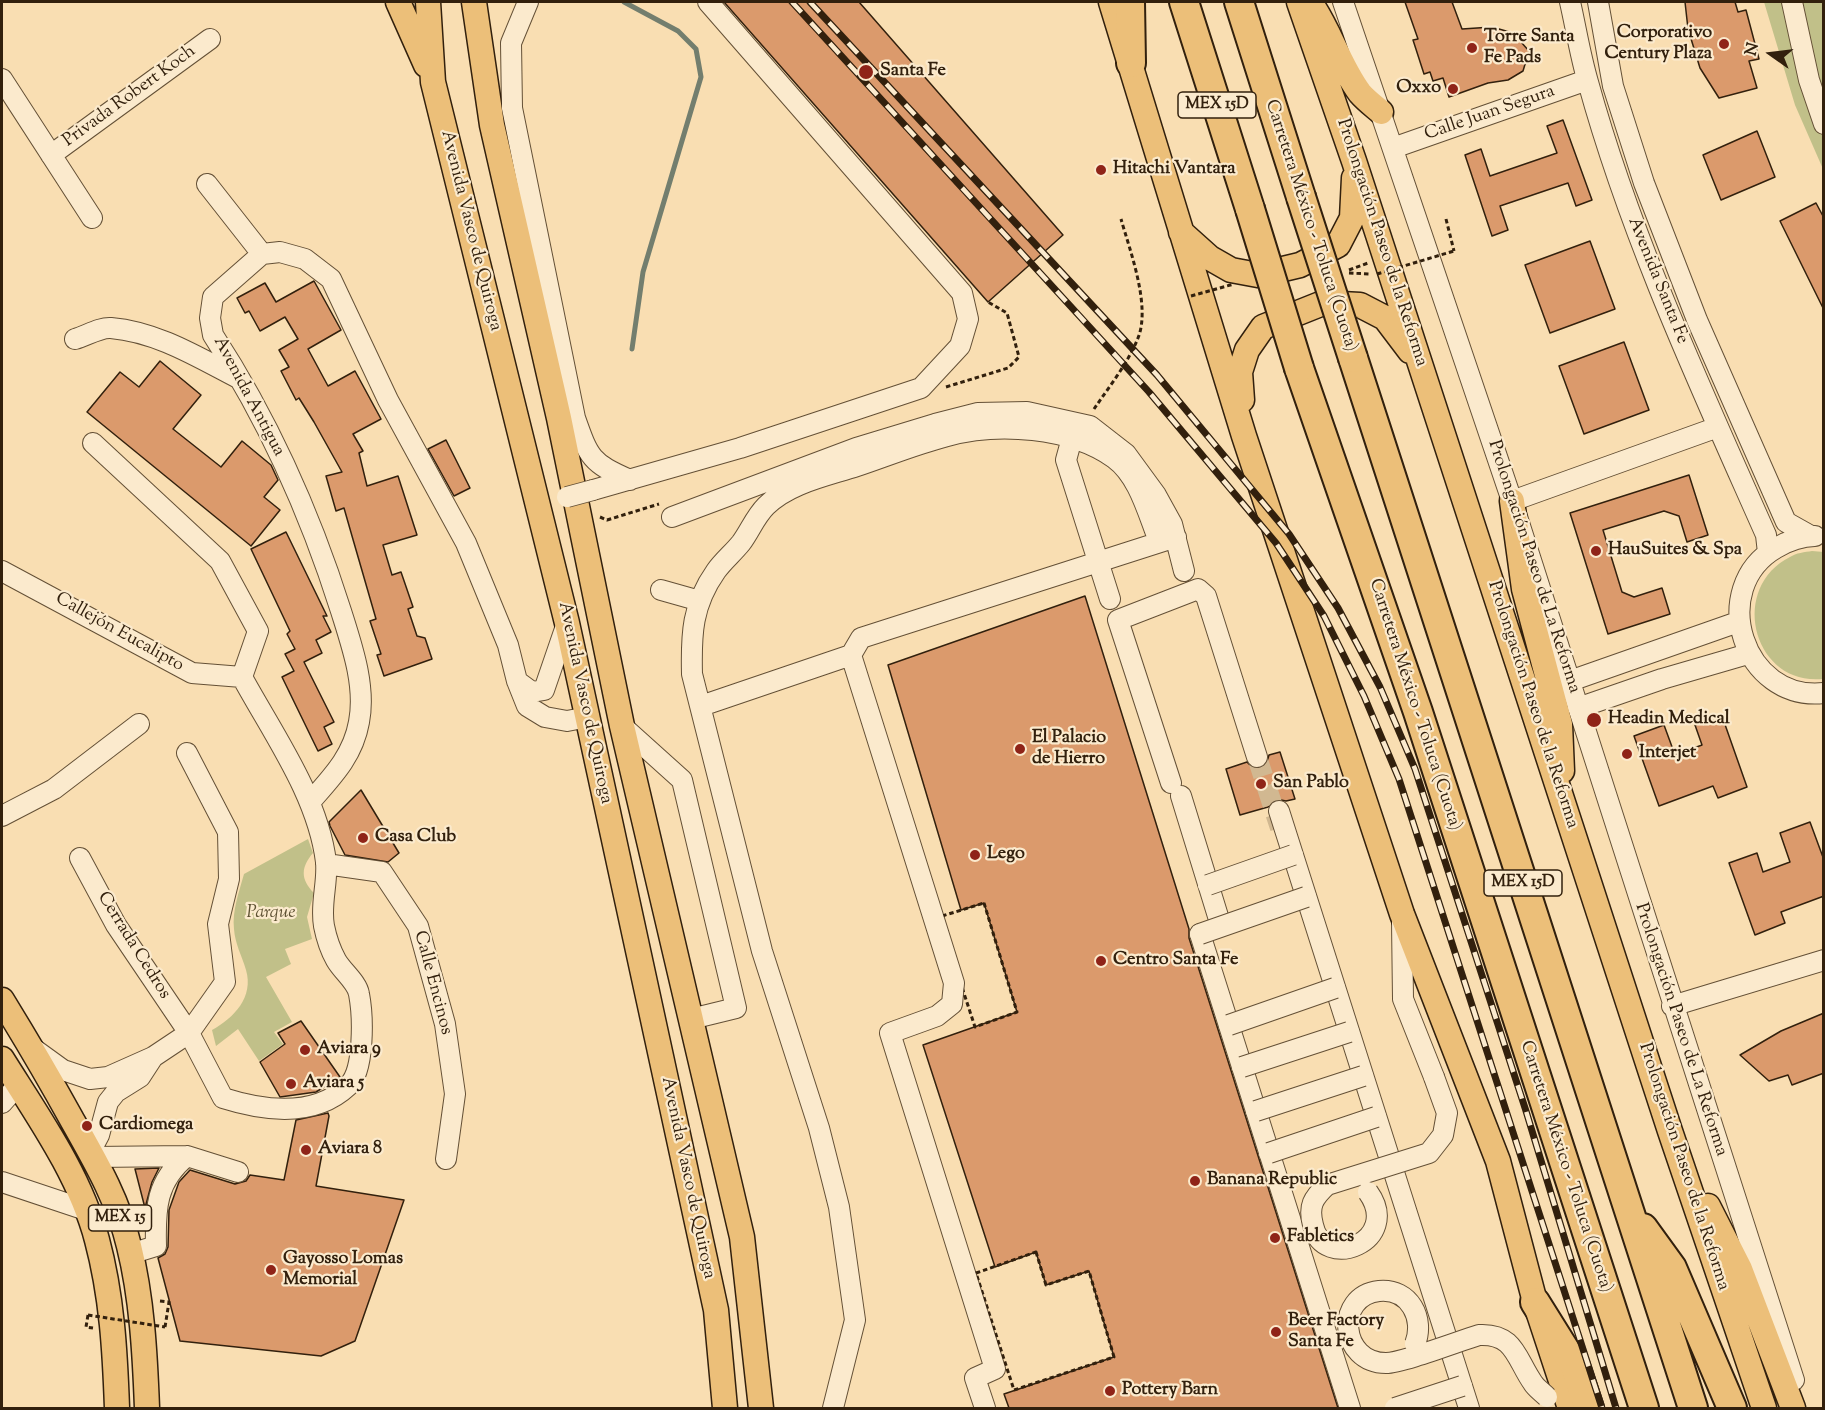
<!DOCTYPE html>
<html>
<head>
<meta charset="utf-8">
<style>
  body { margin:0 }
  #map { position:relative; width:1825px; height:1410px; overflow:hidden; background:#f9deb2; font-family:"Sorts Mill Goudy",serif }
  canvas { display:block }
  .frame { position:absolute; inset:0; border:3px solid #32200d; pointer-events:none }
  .north { position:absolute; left:1741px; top:24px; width:60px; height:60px; -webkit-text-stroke:4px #fbeacd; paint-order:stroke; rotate:284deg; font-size:16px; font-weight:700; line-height:24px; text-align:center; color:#32200d }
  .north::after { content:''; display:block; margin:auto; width:21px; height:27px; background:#32200d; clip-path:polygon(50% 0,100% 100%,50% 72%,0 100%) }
</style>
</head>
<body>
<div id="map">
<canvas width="1825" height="1410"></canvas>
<div class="frame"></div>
<div class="north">N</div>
</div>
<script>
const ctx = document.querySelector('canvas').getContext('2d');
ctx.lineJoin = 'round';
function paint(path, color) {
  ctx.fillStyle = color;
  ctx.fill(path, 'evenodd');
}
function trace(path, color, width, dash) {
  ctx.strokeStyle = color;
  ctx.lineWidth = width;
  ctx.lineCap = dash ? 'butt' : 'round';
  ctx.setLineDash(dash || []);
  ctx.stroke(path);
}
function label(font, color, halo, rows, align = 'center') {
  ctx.font = font + ' "Sorts Mill Goudy",serif';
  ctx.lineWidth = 4.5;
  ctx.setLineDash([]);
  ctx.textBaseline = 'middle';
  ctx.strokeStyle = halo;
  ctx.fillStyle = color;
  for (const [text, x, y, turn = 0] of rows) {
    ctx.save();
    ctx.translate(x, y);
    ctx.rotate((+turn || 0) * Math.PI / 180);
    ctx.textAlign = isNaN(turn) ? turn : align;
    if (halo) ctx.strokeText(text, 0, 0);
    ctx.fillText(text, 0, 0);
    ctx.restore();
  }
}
paint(new Path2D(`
  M1764,2H1823V169L1795,105Z
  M1812,551L1824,552L1823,679C1753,686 1728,588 1790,557C1796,553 1805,552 1812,551Z
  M308,839L313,853C301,867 300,879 314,893L307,917L312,939L285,949L291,964L266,977L292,1022L274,1032L283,1044L259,1061L238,1029L216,1046L212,1030C234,1018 254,997 246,970C242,956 235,944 234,929C232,911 239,892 244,874Z`), '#c1c089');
trace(new Path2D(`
  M624,2L678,31L696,49L701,77L643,272L632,349`), '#737e6e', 5);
const building = new Path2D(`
  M724,2H859L1063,235L988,302Z
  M1405,2H1452L1462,29L1492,27L1513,33L1529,51L1523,71L1508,80L1488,83L1449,97L1443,78L1433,81L1430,72L1424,74L1413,40L1418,39Z
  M1685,2H1735L1738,12L1746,10L1759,59L1749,61L1757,88L1719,98L1700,68L1688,29Z
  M1563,120L1592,200L1576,206L1568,183L1500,206L1508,230L1492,236L1465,155L1481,149L1490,176L1557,153L1547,126Z
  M1757,131L1775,177L1721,200L1703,155Z
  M1816,203L1824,218V310L1780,221Z
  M1590,241L1615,309L1550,333L1525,265Z
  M314,281L341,330L308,349L328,386L355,371L381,419L353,434L363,451L359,453L367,486L398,476L417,535L383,545L392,575L401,572L413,607L408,609L417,636L425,638L432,659L384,676L377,655L381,654L370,621L376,619L352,536L344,508L336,511L326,476L342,472L314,422L299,398L296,400L281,371L289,367L279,350L298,339L285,317L260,331L249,311L245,313L237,298L265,283L276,302Z
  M1624,342L1649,410L1584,434L1559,366Z
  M160,361L201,395L173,429L221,467L242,441L271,465L278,480L264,497L280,510L251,546L87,412L120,372L139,387Z
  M446,440L470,488L454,496L428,449Z
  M1689,475L1708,535L1687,542L1679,516L1664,511L1603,530L1622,592L1634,597L1662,588L1670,614L1608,634L1570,513Z
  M286,532L327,616H323L331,632L316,640L322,653L304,662L334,722L324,727L332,744L318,751L282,677L294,671L285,654L295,649L287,634L290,631L251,549Z
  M1085,596L1189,929V938L1338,1408H1009L1004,1394L1114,1357L1089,1271L1046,1285L1036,1252L995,1267L923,1045L1017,1012L984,903L961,910L888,665Z
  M1722,716L1747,787L1718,798L1713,786L1659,806L1634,736L1664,725L1675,755L1702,745L1695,725Z
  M1280,752L1295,799L1286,801L1276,799L1268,807L1240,815L1226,769L1247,762L1254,769L1261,768L1266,765L1269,755Z
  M361,790L399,853L388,862L345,855L330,826L329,822Z
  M1810,822L1824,860V896L1781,912L1785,923L1755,935L1729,863L1757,853L1763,872L1790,862L1780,833Z
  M1824,1013V1073L1792,1085L1788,1075L1769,1081L1740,1055L1781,1031Z
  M301,1021L340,1077L316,1092L280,1097L260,1062L285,1044L278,1033Z
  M328,1113L329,1116L316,1186L404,1200L355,1341L321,1356L180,1341L158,1258L165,1254L168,1247L169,1210L179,1182L190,1170L235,1184L246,1181L250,1175L284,1180L296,1120Z
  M159,1168L152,1182L145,1208L135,1169Z`);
paint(building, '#db9a6c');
trace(building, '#32200d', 1.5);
trace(new Path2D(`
  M1257,757L1280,828`), '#d1b891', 20, [20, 10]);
const minor = new Path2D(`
  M528,2L511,43L512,108L575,418C589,458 591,463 630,480
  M1343,2L1512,501L1794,1380
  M1570,2C1576,28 1580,55 1588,82C1631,238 1700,386 1766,535L1768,553
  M1598,2L1613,86L1644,183L1697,320L1786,522L1811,536
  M1792,2L1809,80L1824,124
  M2,79L92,218
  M1393,148L1587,80
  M51,155L210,39
  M207,184L262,254
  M75,339C86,336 100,327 111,328C158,332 199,358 240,379
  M1082,431L1072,438L1066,460L1110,599
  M93,443L220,561L258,631L242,677
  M593,490L740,448L921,388L960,346L968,319L962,293L708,2
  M1512,501L1718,427
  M672,517L856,448L935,424L978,413L1027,412L1090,426L1126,454L1156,495L1172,524L1184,571
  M1815,536C1802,536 1788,541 1776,548C1707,588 1743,702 1824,693
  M2,571L192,673L242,677
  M661,590L700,601
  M517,681L532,692L544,690L567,623
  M1570,681L1738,622
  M701,706L851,655
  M1578,708L1662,679L1748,654
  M622,726L682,780L736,1008L691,1019
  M1171,783L1118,620L1198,589L1206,596L1257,757
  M1181,796L1221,926
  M310,802C332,777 353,756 359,722C366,686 352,646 341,611C310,513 269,421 213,335L210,318L213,297L262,254L280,252L305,259L331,279L388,400L466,543L508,645L517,681L527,706L545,717L567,721L588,717
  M1279,811L1469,1408
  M2,816L54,789L139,724
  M80,858L116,925L189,1033L223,1098C264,1111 314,1118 348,1086C365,1071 363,1015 359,994C357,982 342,971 336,960C331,951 326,936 324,926C320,904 328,883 326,862C318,796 273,734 242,677
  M326,864L382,872L418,926L445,1024L455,1094L446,1159
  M1402,922L1403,999L1434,1077
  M1200,934L1350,1408
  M1672,1006L1824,960
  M34,1049L63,1070L90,1079L108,1077L153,1057L189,1033L225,982L218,924L229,879L228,832L187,753
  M2,1103L18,1085
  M90,1152L99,1135L108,1102L116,1092L140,1077L153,1057
  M94,1157L187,1156L238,1172
  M2,1182L86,1210
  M130,1254L156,1246C155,1209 156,1181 187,1156
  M833,1408L855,1320L839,1207L819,1128L762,951L692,674C691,634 692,605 716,571C723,561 733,553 741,543C750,531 755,517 766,506C789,483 827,476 857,466C887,456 916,444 947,436C998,422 1070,427 1114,458C1139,476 1148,514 1159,541
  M985,1408L975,1378L995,1369L890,1033L937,1016L952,1004L954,983L851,655L861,638L1176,537`);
const major = new Path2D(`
  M398,2L426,65
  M428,2L433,82L567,623L716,1310L725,1408
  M474,2L492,125L559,418L622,726L742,1237L761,1408
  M1111,2L1244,436L1402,914L1498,1161L1535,1302L1570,1408
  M1299,2L1354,161L1670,1131L1764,1408
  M1310,2C1330,30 1339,65 1360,93C1366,100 1374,106 1381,112
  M1181,232L1210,258L1231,270L1258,275L1300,265L1338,245L1352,218L1354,178
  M1242,400L1240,372L1247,350L1263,327L1323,303L1360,305L1385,318L1410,351
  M1512,501L1524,589L1560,724L1562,771
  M2,1000C26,1039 49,1078 71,1118C94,1159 118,1199 129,1246C142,1298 145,1355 147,1408
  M2,1059C37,1115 80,1175 97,1240C112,1296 115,1352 117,1408
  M1708,1206L1740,1269L1793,1408`);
const highway = new Path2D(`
  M1130,2L1131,63
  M1184,2L1250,209
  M1239,2L1301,197
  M1353,358L1693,1408
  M1299,368L1418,712L1644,1408
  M1643,1228L1672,1268L1732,1408
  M1535,1302L1575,1366L1589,1408`);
trace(minor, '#645036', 22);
trace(major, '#32200d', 27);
trace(highway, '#32200d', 32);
trace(new Path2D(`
  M1446,219L1454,251
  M1349,270L1368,263
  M1349,273L1369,274
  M946,387L1008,368L1019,357L1007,313L988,302
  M1094,409C1109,387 1128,363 1138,338C1151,306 1130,251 1121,219
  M600,517L607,520L659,504
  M984,903L1017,1012L975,1027L939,917Z
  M1036,1252L1046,1285L1089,1271L1114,1357L1014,1390L976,1273Z
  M160,1301L169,1302L165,1327
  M88,1315L86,1327L93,1328`), '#32200d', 3, [4.5, 3]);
trace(minor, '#fbeacd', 20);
trace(major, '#ecbf79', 24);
trace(highway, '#ecbf79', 28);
const rail = new Path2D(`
  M792,2L1149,392L1276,543L1324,616L1364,696L1399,779L1602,1408
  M810,2L1157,375L1289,534L1338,608L1380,687L1415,769L1526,1111L1616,1408`);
trace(rail, '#32200d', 7);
trace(rail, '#fbeacd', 4.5, [14]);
const minorBridge = new Path2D(`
  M567,497L593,490
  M1208,885L1293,855
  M1200,934L1306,897
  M1229,1025L1335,988
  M1242,1067L1349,1032
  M1256,1111L1363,1076
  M1269,1153L1376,1117
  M1368,1192C1403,1241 1323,1273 1313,1225C1308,1206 1313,1198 1327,1185L1429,1153L1443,1135L1447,1113L1434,1077
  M1415,1344C1425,1319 1410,1288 1379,1291C1334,1296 1340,1363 1386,1363C1402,1363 1459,1341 1479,1335C1515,1333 1516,1359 1533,1383C1536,1388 1542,1392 1547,1397
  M1395,1408L1462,1386`);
const highwayBridge = new Path2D(`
  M1301,197L1353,358
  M1250,209L1299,368`);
trace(minorBridge, '#645036', 22, []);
trace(highwayBridge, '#32200d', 32, []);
trace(new Path2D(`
  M1377,274L1454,251
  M1191,296L1234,284
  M88,1315L165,1327`), '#32200d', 3, [4.5, 3]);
trace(minorBridge, '#fbeacd', 20);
trace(highwayBridge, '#ecbf79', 28);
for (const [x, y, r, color] of [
  [1724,44,6,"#8f2418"],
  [1472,48,6,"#8f2418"],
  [866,72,8,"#8f2418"],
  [1453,89,6,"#8f2418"],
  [1101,170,6,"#8f2418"],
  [1596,551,6,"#8f2418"],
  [1594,720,8,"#8f2418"],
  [1020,749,6,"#8f2418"],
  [1627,754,6,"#8f2418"],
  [1261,784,6,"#8f2418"],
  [363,838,6,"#8f2418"],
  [975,855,6,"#8f2418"],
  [1101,961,6,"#8f2418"],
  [305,1050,6,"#8f2418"],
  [291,1084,6,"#8f2418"],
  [87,1126,6,"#8f2418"],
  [306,1150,6,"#8f2418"],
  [1195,1181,6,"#8f2418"],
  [1275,1238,6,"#8f2418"],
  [271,1270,6,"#8f2418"],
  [1276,1332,6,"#8f2418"],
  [1110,1391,6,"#8f2418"]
]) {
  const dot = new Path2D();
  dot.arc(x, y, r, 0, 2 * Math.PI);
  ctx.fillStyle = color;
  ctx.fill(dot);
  trace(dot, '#fbeacd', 2);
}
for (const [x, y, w] of [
  [1217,105,78],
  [1523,883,78],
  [120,1218,63]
]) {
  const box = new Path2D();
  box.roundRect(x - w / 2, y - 13, w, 26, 4.5);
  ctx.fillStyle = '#fbeacd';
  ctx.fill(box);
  trace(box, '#32200d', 1.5);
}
label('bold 16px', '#32200d', null, [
  ["MEX 15D",1217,105],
  ["MEX 15D",1523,883],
  ["MEX 15",120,1218]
]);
label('bold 18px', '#32200d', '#fbeacd', [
  ["Corporativo",1712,34,"right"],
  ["Century Plaza",1712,55,"right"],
  ["Torre Santa",1484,38],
  ["Fe Pads",1484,59],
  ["Santa Fe",880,72],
  ["Oxxo",1441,89,"right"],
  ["Hitachi Vantara",1113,170],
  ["HauSuites & Spa",1608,551],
  ["Headin Medical",1608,720],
  ["El Palacio",1032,739],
  ["de Hierro",1032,760],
  ["Interjet",1639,754],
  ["San Pablo",1273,784],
  ["Casa Club",375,838],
  ["Lego",987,855],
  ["Centro Santa Fe",1113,961],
  ["Aviara 9",317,1050],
  ["Aviara 5",303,1084],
  ["Cardiomega",99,1126],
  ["Aviara 8",318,1150],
  ["Banana Republic",1207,1181],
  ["Fabletics",1287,1238],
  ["Gayosso Lomas",283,1260],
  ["Memorial",283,1281],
  ["Beer Factory",1288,1322],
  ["Santa Fe",1288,1343],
  ["Pottery Barn",1122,1391]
], 'left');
label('18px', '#32200d', '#fbeacd', [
  ["Privada Robert Koch",130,97,-36],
  ["Calle Juan Segura",1490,114,-19],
  ["Carretera México - Toluca (Cuota)",1310,226,72],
  ["Avenida Vasco de Quiroga",470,231,76],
  ["Prolongación Paseo de la Reforma",1381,243,72],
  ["Avenida Santa Fe",1657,281,68],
  ["Avenida Antigua",248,397,62],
  ["Prolongación Paseo de La Reforma",1533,567,72],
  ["Callejón Eucalipto",119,633,29],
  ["Avenida Vasco de Quiroga",584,703,78],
  ["Carretera México - Toluca (Cuota)",1414,705,72],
  ["Prolongación Paseo de la Reforma",1532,705,72],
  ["Cerrada Cedros",133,946,58],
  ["Calle Encinos",432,983,75],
  ["Prolongación Paseo de La Reforma",1680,1030,72],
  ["Carretera México - Toluca (Cuota)",1565,1167,72],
  ["Prolongación Paseo de la Reforma",1683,1167,72],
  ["Avenida Vasco de Quiroga",687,1178,78]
]);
label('italic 18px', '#5d5032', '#fbeacd', [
  ["Parque",271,914]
]);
</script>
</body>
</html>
